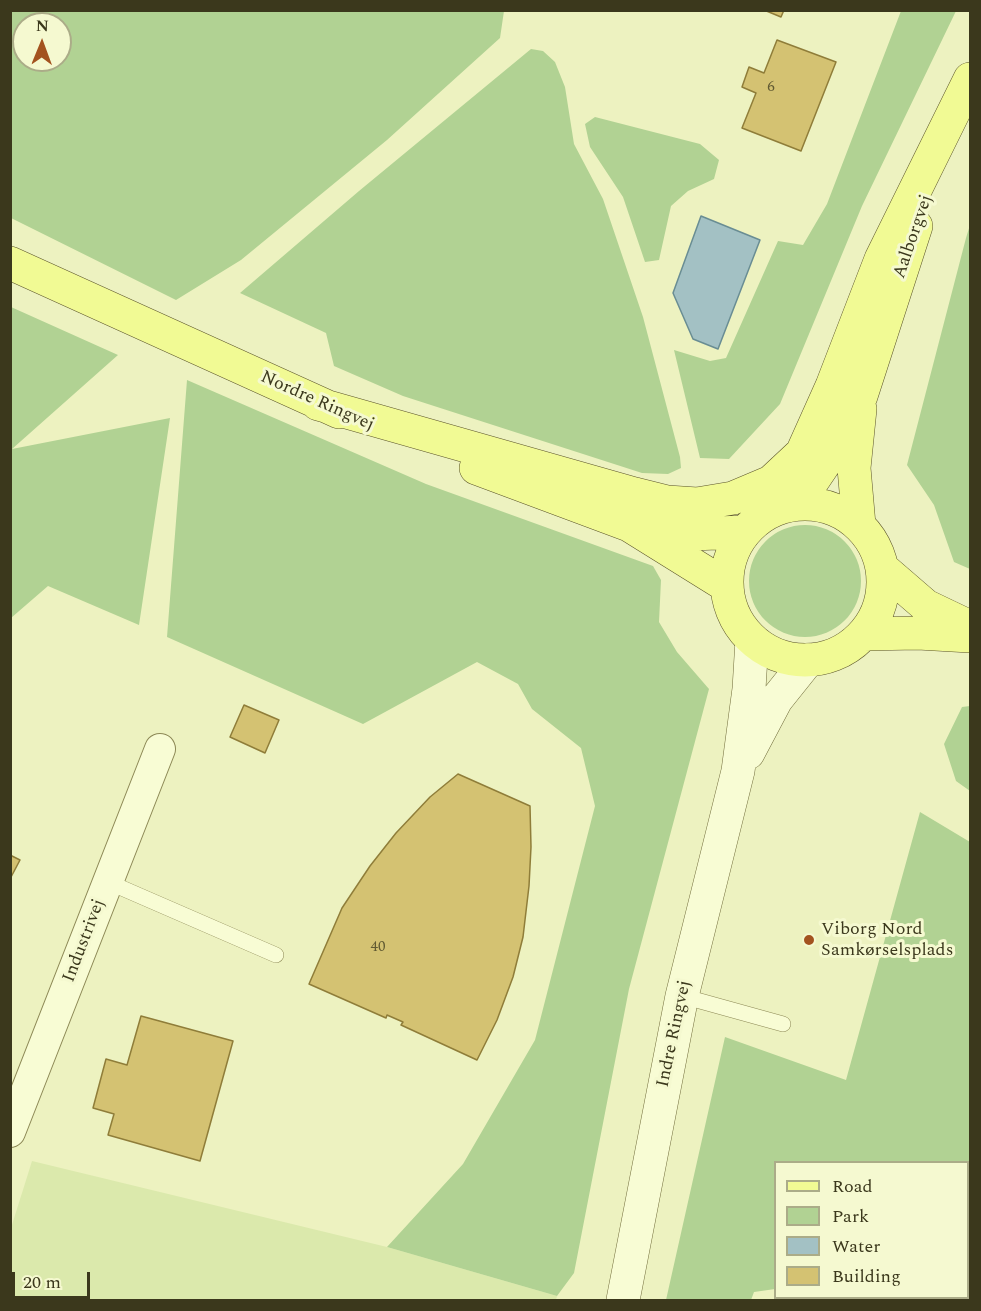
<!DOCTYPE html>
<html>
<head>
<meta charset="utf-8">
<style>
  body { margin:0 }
  #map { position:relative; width:981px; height:1311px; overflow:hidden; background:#edf2c0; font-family:Spectral,serif }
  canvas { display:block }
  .frame { position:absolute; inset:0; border:12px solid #3b381c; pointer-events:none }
  .legend { position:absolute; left:774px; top:1161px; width:195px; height:138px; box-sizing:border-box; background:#f5f9d0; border:2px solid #abac88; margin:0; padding:8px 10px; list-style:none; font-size:18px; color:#3b381c }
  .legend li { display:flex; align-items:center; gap:12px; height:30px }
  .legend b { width:30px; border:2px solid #abac88 }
  .north { position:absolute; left:12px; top:12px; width:60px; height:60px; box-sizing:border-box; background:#f5f9d0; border:2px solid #abac88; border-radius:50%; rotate:1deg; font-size:16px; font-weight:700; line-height:24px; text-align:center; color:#3b381c }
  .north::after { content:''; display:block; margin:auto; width:21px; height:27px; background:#a3531f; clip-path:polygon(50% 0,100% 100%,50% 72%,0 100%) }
  .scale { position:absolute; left:12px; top:1272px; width:78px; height:27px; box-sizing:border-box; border:3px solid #3b381c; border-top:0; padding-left:8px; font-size:18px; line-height:21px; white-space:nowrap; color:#3b381c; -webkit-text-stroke:4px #f5f9d0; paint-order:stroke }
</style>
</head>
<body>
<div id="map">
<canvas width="981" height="1311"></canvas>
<div class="frame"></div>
<ul class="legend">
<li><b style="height:8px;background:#f1fa94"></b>Road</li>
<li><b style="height:16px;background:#b1d293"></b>Park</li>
<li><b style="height:16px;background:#a3c1c4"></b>Water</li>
<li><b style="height:16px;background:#d4c272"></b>Building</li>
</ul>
<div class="north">N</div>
<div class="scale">20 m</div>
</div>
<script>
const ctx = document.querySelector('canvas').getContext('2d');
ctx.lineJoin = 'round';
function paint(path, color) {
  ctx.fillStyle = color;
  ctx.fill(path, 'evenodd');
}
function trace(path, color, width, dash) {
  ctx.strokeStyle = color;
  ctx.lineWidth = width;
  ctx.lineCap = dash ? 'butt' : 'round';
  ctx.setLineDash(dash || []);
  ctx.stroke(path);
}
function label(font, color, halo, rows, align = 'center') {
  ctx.font = font + ' Spectral,serif';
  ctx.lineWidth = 6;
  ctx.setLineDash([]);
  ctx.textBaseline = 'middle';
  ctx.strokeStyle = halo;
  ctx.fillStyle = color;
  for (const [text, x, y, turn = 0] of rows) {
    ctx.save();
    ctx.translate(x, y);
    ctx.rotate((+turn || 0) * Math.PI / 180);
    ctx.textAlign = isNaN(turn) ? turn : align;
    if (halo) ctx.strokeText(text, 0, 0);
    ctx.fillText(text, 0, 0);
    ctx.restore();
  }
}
paint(new Path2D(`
  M32,1161L387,1247L557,1296L556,1300H11V1228Z`), '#dbe9ac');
paint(new Path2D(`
  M10,11L504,10V11L500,38L387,140L241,260L176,300L11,218ZM24,24H60V60H24Z
  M901,11H956L862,206L780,404L729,459L700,458L674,350L710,361L726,358L778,241L803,245L827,204Z
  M531,49L543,51L555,62L565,87L574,144L603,199L643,317L680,457L681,468L668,474L642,473L403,396L334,366L326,333L240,293L359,191Z
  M595,117L700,144L719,160L714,179L688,191L671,206L659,260L645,262L623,197L590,147L585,124Z
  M970,225V569L954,562L934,505L907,465L966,238Z
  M11,307L118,355L12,449L170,418L139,625L48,586L11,618Z
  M187,380L426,484L653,566L661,580L659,622L677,652L709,689L629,989L574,1273L557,1296L387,1247L463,1164L535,1040L595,806L581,748L532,709L518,684L477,662L363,724L167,637Z
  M749 581a56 56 0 1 1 112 0a56 56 0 1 1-112 0Z
  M970,706V791L956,781L944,744L962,707Z
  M920,812L970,842V1300H821L813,1298H968V1162H776L775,1289L754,1292L751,1300H666L725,1037L846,1080Z`), '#b1d293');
const water = new Path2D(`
  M701,216L760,240L718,349L693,339L673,293Z`);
paint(water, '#a3c1c4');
trace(water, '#698d93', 1.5);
const building = new Path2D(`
  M764,10H784L781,17Z
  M777,40L836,62L801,151L742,128L756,93L742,87L749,67L764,73Z
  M244,705L279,720L265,753L230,737Z
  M458,774L530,806L531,847L529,886L523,937L513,977L497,1020L477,1060L401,1025L403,1022L387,1015L386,1018L309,984L342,908L370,866L396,833L430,797Z
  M10,855L20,860L10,879Z
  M141,1016L233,1041L200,1161L108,1135L114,1114L93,1108L106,1059L127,1065Z`);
paint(building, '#d4c272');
trace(building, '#8f7d39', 1.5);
const lane = new Path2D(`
  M108,882L276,955
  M682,996L783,1024`);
const street = new Path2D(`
  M10,1132L160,749`);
const secondary = new Path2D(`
  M748,753L776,700L808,660
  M623,1300L682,996L738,771L749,689L752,640`);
const primary = new Path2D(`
  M10,263L339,412
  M318,404L635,494L667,502L697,504L733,498L771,482L802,453L832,386L881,259L970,79
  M476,468L629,525L727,586
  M727 582a78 78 0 1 1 156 0a78 78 0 1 1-156 0Z
  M797,504L826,461L861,396L916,226
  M859,525L854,468L860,409
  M643,527L691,534L744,532
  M882,568L926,606L970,627
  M864,634L918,633L970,636`);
trace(lane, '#8d8956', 16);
trace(street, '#8d8956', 32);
trace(secondary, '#6f6a39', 34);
trace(primary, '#5b542b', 34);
trace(lane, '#f8fcd4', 15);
trace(street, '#f8fcd4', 30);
trace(secondary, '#f8fcd4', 33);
trace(primary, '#f1fa94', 33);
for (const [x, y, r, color] of [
  [809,940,6,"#a3531f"]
]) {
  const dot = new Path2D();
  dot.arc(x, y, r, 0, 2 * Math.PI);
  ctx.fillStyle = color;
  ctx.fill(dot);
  trace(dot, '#f5f9d0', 2);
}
label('15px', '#615a32', null, [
  ["6",771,88],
  ["40",378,948]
]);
label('18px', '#3b381c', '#f5f9d0', [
  ["Aalborgvej",914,237,-71],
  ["Nordre Ringvej",317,402,24],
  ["Industrivej",85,941,-69],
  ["Indre Ringvej",675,1034,-78]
]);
label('18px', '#3b381c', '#f5f9d0', [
  ["Viborg Nord",821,930],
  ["Samkørselsplads",821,951]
], 'left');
</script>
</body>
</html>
